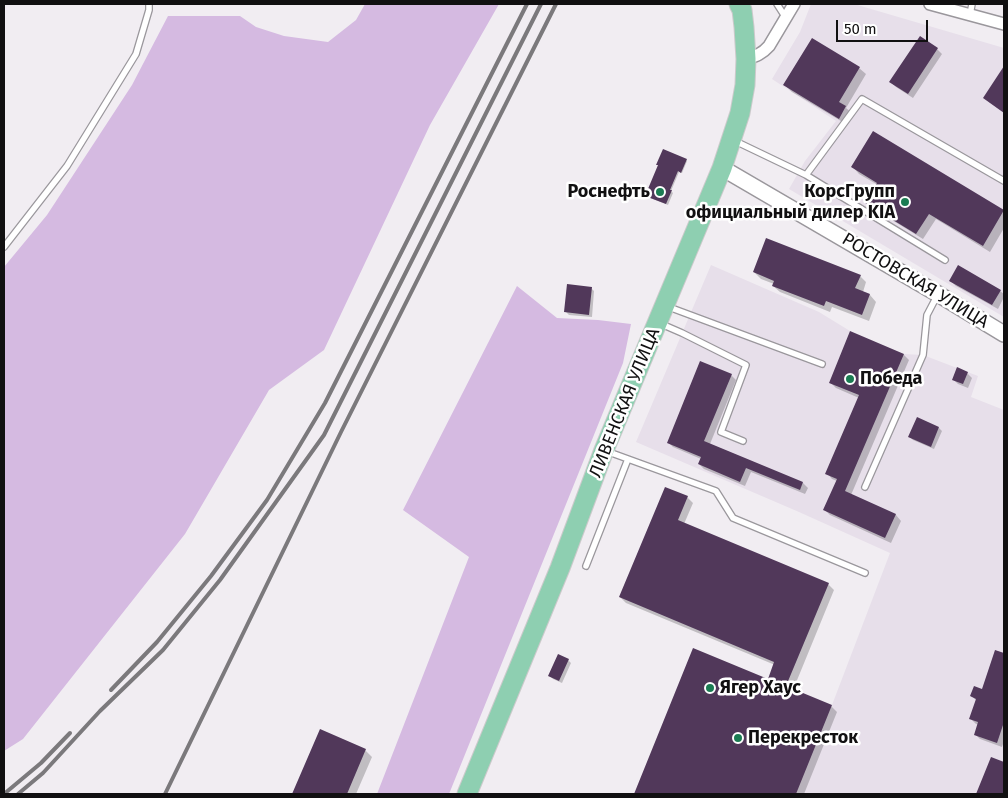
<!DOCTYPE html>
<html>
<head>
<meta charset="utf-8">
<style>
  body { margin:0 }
  #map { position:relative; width:1008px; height:798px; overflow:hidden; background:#f1edf2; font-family:"Fira Sans",sans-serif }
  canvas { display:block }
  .frame { position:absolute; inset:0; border:5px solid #111011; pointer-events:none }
  .scale { position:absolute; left:836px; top:20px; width:92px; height:22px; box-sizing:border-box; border:2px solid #111011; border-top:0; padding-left:6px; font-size:15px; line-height:18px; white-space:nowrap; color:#111011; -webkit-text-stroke:4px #fff; paint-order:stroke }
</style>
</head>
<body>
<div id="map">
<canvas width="1008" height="798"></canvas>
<div class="frame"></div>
<div class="scale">50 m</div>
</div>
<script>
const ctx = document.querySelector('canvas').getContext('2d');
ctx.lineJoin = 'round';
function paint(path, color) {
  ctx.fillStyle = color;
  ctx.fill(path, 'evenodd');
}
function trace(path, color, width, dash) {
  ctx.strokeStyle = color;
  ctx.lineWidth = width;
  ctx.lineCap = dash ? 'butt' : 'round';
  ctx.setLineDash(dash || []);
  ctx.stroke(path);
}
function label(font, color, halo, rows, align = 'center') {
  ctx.font = font + ' "Fira Sans",sans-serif';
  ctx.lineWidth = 5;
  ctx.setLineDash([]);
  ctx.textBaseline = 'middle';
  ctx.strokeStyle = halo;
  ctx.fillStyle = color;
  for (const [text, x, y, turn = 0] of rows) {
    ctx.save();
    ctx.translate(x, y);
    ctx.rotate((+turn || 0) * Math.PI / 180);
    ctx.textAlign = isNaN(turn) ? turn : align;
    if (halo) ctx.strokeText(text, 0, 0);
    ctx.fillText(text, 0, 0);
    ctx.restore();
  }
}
paint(new Path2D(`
  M811,4H854L1004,48V317L789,189L805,161L836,121L772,79L800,32Z
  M711,265L819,312L850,331L829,383L882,405L904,354L923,355L978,376L971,397L1004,410V794H796L832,705L890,553L799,512L636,442Z`), '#e7dfea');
paint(new Path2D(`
  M365,4H499L430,125L324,350L269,390L185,534L23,739L4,751V267L47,215L132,85L168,16H240L256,27L284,36L328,42L356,20Z
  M517,286L557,318L598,320L631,324L623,363L449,794H377L469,557L403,510Z`), '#d5bae1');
paint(new Path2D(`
  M920,38L937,49L942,54L913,98L896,87L891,82Z
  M859,68L866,74L846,108L852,113L846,124L792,92L785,85Z
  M873,133L1004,212V228L990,252L936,219L923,239L874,209L867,203L878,185L859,174L853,167Z
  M686,160L687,161L682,173L679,172L671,191L673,193L668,205L648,197Z
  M754,272L860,276L866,282L863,292L870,295L876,302L869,321L832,307L830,312L780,292L773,286L774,284L761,279Z
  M951,281L1000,291L1004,294V297L998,309L956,286Z
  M591,288L594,291L592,317L569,315L566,312Z
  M904,355L909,360L851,495L896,515L901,521L891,543L830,515L824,509L837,481L832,479L827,473L859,398L836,388L830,382Z
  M967,373L972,378L968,388L958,384L953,379Z
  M731,375L736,380L710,444L803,483L808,488L805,494L751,472L745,486L704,469L699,464L701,459L673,447L668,442Z
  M939,428L942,431L934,449L913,440L910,437Z
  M687,497L693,503L684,524L828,584L834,590L793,690L831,706L837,712L804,794H636L694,650L768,680L775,665L626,603L620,597Z
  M996,651L1004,654V741L1002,747L980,739L975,734L979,725L976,724L971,719L977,701L972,696L983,690Z
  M568,660L571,663L562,683L553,679L550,676Z
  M321,731L365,750L372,757L356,794H294Z
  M992,759L1004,764V794H977Z`), '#0003');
paint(new Path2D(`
  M920,36L938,48L908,94L889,82Z
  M812,38L860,67L839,102L846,106L839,119L783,85Z
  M1004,66V113L983,98Z
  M873,131L1004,210L983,246L929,214L916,234L865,203L877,183L851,167Z
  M663,149L687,159L681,173L678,171L670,190H672L666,204L645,196L658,165H656Z
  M766,238L861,275L855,288L870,294L862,315L826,301L824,306L772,286L774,281L753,272Z
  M958,265L1001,290L992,305L949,281Z
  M567,284L592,287L589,315L564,312Z
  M850,331L904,354L845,491L896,514L885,538L823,510L837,479L825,474L859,395L829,383Z
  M700,361L732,374L704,441L803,482L800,490L746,468L740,482L698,464L701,457L667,443Z
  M957,367L968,372L963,384L952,380Z
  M917,417L939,427L931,447L908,437Z
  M665,487L688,496L678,520L829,583L786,686L832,705L796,794H634L693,648L768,679L774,662L619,597Z
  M995,650L1004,653V722L997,743L974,735L978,722L969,719L976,699L970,696L974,686L982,689Z
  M558,654L569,659L559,681L548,676Z
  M320,729L366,749L347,794H292Z
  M991,757L1004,762V794H976Z`), '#51385a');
const service = new Path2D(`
  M777,4L786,18
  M970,15L972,4
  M735,141L806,175L862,99L1004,181
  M806,175L945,260
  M4,247L67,166L136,54L149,10V4
  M666,306L822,364
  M659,323L682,333L746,365L721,432L743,441
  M606,451L716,491L733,518L865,573
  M865,487L923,355L927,315L938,294
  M586,566L628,459`);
const minor = new Path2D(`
  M930,4L1004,24
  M746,59C756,56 762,54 769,46L794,4`);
const tertiary = new Path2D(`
  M722,168L938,294L1004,334`);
const primary = new Path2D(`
  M467,794L560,568L604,450L722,168L740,113L745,85L746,59L744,27L742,10L739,4`);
trace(service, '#9a979c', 8);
trace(minor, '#9a979c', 14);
trace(tertiary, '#9a979c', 18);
trace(primary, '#cbcacb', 21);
trace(service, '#fff', 5.5);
trace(minor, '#fff', 11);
trace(tertiary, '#fff', 15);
trace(primary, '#8ecfb1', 19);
trace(new Path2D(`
  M111,690L157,642L211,576L267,500L325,403L527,4
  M4,794L41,763L70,733
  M18,794L43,773L100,711L163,650L220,580L324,435L541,4
  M165,794L341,432L556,4`), '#7b797c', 4);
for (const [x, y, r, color] of [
  [660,192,5,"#1b7c53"],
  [905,202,5,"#1b7c53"],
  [850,379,5,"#1b7c53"],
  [710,688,5,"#1b7c53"],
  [738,738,5,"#1b7c53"]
]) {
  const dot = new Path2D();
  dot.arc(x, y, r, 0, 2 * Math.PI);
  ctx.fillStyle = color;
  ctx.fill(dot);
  trace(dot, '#fff', 2);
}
label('bold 18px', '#111011', '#fff', [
  ["Роснефть",650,192,"right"],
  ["КорсГрупп",895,192,"right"],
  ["официальный дилер KIA",895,213,"right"],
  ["Победа",860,379],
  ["Ягер Хаус",720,688],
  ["Перекресток",748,738]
], 'left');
label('18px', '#111011', '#fff', [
  ["РОСТОВСКАЯ УЛИЦА",915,281,31],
  ["ЛИВЕНСКАЯ УЛИЦА",625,403,-68]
]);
</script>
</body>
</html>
